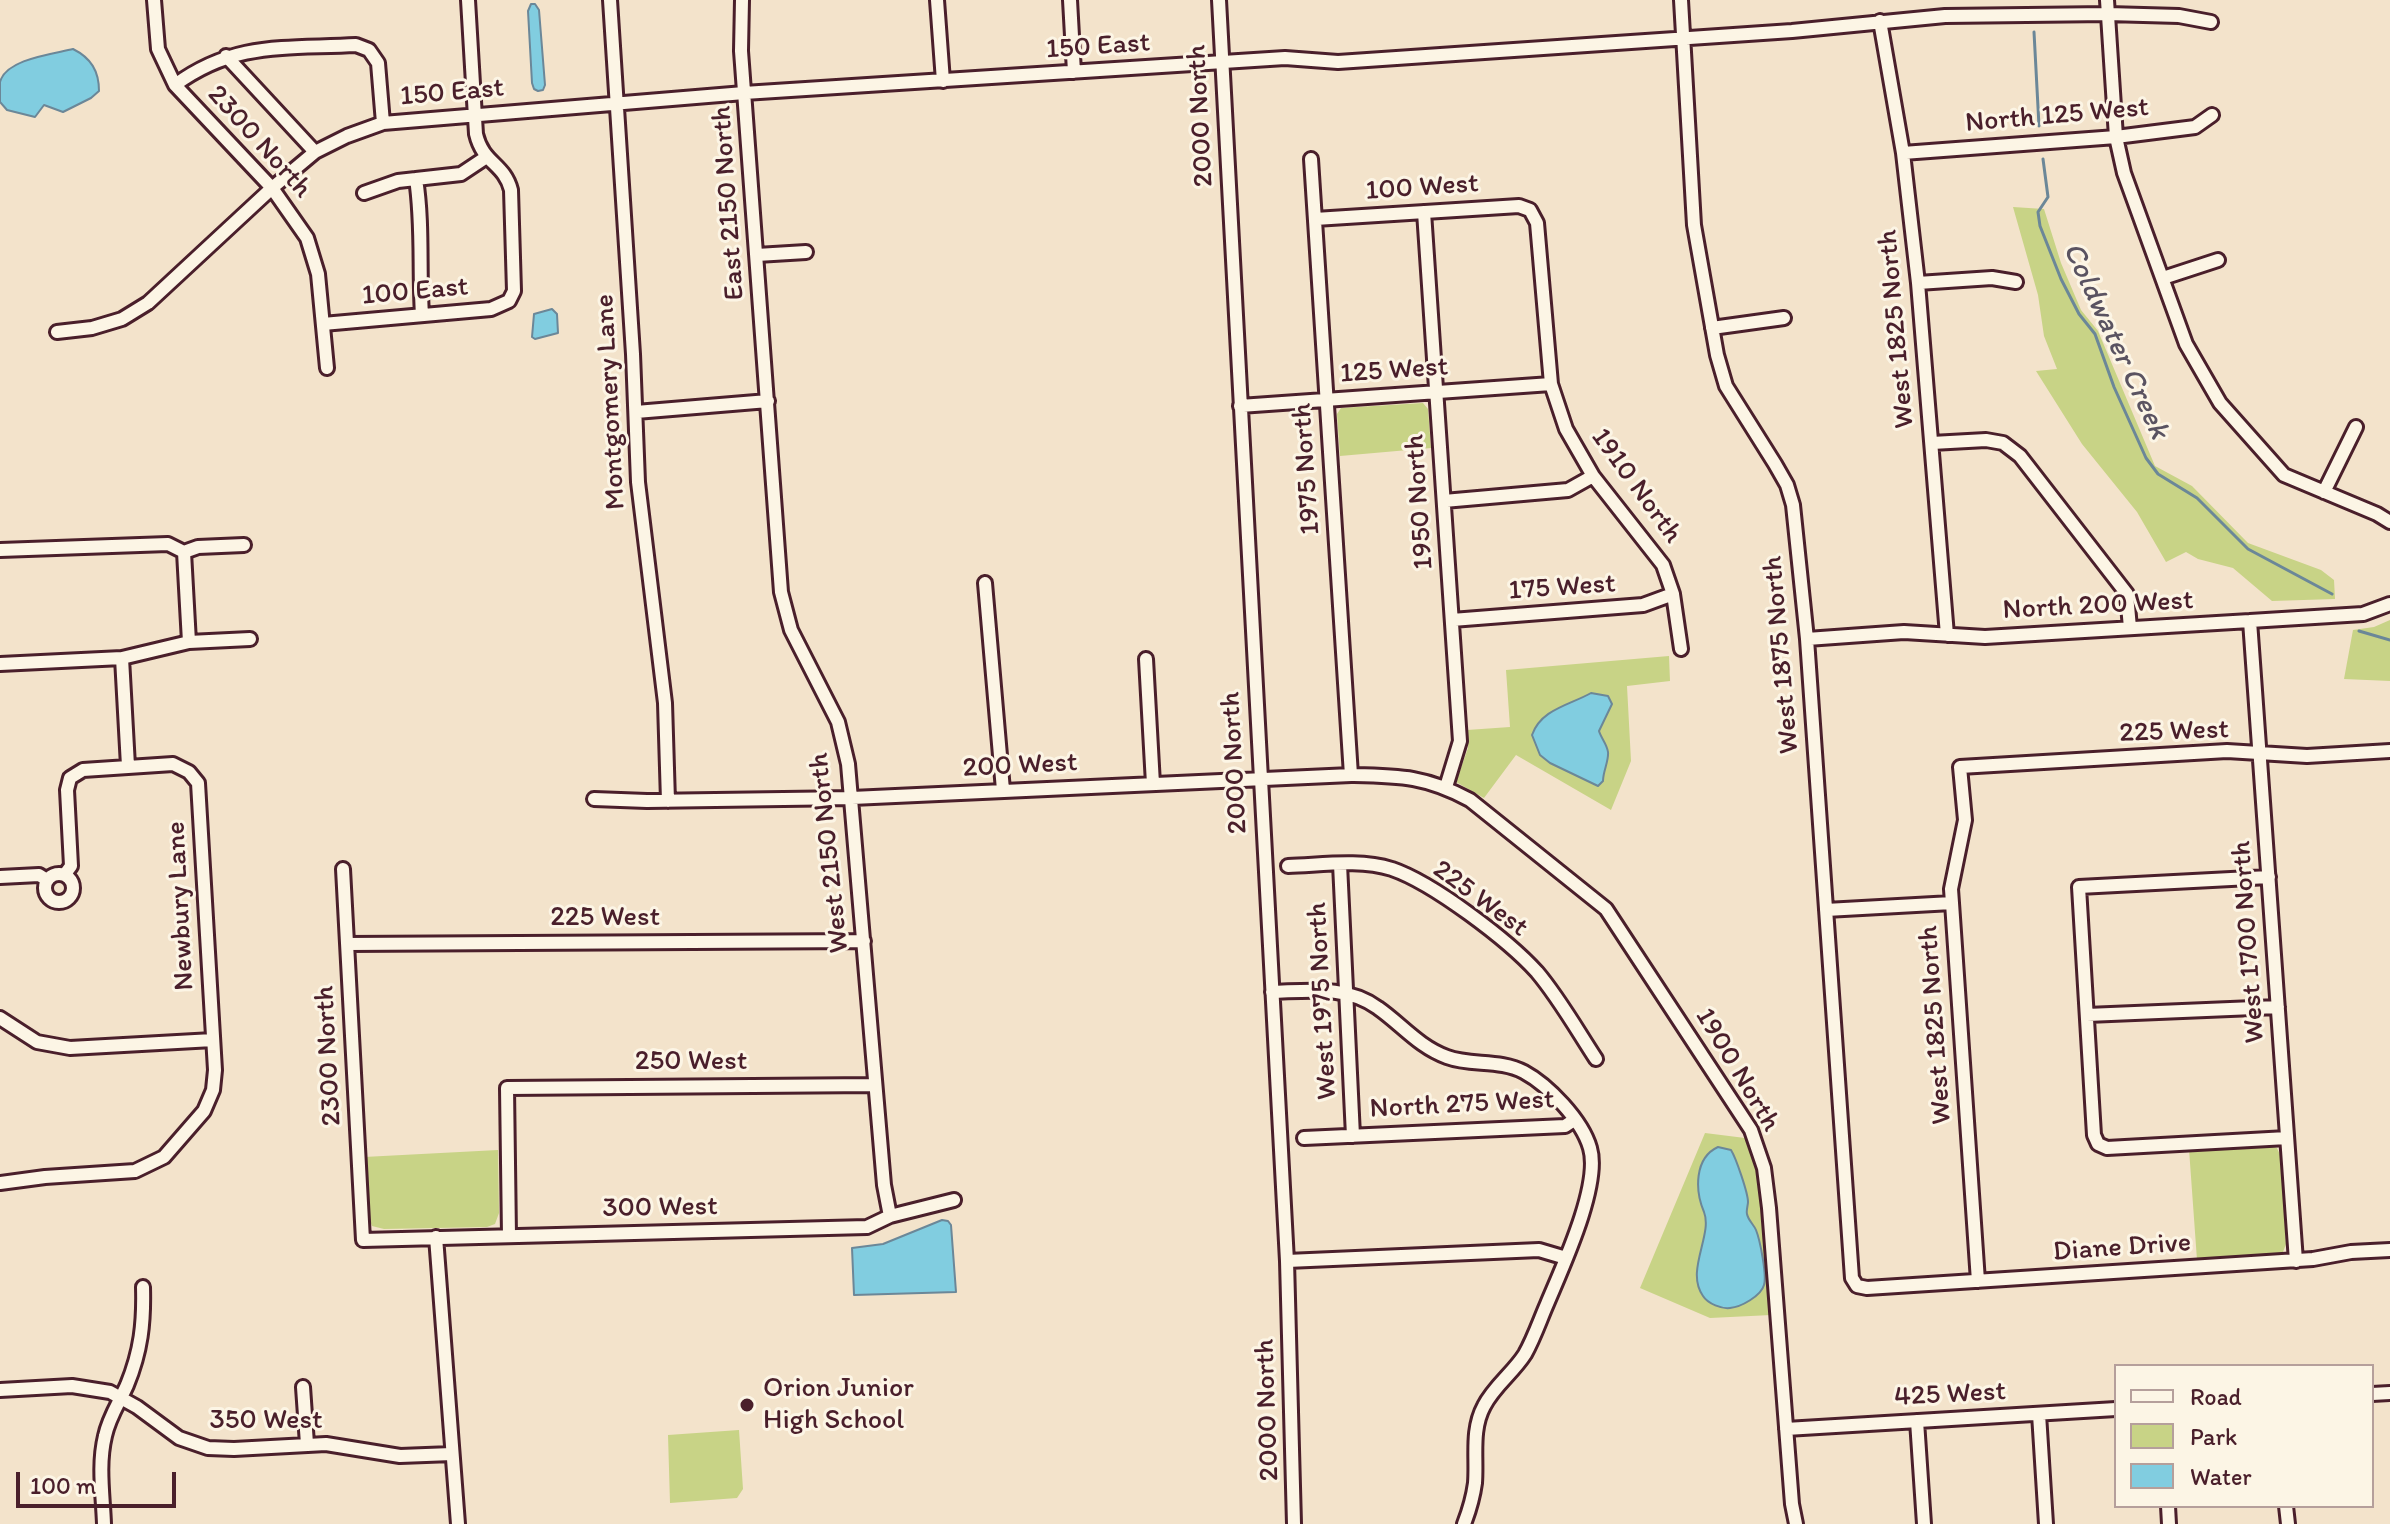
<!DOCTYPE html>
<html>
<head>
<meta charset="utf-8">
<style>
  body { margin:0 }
  #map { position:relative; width:2390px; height:1524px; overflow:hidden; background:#f3e3cb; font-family:Itim,sans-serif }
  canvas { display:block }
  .legend { position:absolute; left:2114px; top:1364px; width:260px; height:144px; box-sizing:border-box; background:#fcf5e5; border:2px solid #b59f9b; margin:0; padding:10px 14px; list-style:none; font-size:24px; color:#4a1f2b }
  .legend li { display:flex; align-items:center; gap:16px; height:40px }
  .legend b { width:40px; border:2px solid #b59f9b }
  .scale { position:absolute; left:16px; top:1472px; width:160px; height:36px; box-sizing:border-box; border:4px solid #4a1f2b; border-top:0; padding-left:10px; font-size:24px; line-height:28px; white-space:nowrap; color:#4a1f2b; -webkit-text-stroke:6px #fcf5e5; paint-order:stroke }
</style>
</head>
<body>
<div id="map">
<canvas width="2390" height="1524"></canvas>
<ul class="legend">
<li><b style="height:10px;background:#fcf5e5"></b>Road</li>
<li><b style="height:22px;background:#c8d386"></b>Park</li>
<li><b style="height:22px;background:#81cde0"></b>Water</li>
</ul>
<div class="scale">100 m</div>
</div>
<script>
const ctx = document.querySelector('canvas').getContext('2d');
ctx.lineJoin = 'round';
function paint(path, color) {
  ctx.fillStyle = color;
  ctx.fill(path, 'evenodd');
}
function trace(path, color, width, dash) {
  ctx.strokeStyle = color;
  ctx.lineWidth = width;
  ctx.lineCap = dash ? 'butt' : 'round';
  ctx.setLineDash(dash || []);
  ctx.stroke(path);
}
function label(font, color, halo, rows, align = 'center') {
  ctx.font = font + ' Itim,sans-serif';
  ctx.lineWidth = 6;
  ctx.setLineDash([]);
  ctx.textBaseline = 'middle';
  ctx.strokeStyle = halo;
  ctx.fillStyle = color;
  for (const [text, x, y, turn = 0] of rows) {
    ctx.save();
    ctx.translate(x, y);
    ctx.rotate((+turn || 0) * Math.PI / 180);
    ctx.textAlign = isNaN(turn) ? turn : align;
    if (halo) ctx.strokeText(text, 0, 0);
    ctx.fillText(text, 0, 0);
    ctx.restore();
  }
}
paint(new Path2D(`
  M2013,207L2044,209L2061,263L2081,310L2098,331L2155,466L2192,486L2248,543L2321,570L2334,580L2335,599L2272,601L2233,568L2198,559L2186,552L2166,562L2137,512L2082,444L2036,371L2057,369L2044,336L2038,295Z
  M1423,403L1428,409L1431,448L1340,456L1337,414L1341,408Z
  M2390,620V681L2344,679L2353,630L2374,627Z
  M1669,656L1670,681L1627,686L1631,761L1611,810L1516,755L1484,798L1456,782L1468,748L1467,730L1510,727L1506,670Z
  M1705,1133L1745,1138L1759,1172L1765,1210L1771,1315L1710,1318L1640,1288Z
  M2267,1145L2277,1148L2281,1157L2286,1244L2283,1252L2276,1255L2197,1260L2189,1149Z
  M498,1150L499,1213L495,1224L487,1227L384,1229L372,1226L367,1213L364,1157Z
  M739,1430L743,1489L737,1498L670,1503L668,1435Z`), '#c8d386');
const water = new Path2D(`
  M531,4H535L539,10L545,85L543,90L538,91L534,89L532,83L528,11Z
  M73,49C91,58 99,71 99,91L91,98L63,112L44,105L35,117L7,110L0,102C0,96 0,88 0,82C6,59 53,54 73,49Z
  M552,309L557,314L558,333L535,339L532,337L534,314Z
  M1591,693L1608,696L1612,704L1599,731C1601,738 1607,744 1608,752C1609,761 1603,771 1603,781L1598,786L1550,763L1540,755L1532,735C1541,709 1570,705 1591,693Z
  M1718,1147L1731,1150C1736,1158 1748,1193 1748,1202C1748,1205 1746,1211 1747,1214C1748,1220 1754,1225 1756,1230C1760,1240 1767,1275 1764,1285C1761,1296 1741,1307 1730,1308C1722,1309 1708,1304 1703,1296C1685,1271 1713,1235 1704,1212C1695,1191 1694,1158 1718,1147Z
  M942,1220L948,1221L951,1225L956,1292L854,1295L852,1248L883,1244Z`);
paint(water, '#81cde0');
trace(water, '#6b8798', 2);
trace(new Path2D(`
  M2034,32L2039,126
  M2043,159L2048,197L2038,212L2040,226L2061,279L2079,314L2095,334L2114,387L2146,458L2158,474L2197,498L2248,549L2332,594
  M2359,631L2390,640`), '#6b8798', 3);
const minor = new Path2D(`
  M154,0L158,49L175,85L272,188L307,238L318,274L327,368
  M610,0L633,354L638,482L665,703L668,801
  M742,0L741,51L781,592L791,630L838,722L848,764L884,1185L890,1216
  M937,0L943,81
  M1070,0L1074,72
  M1219,0L1287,1261L1294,1524
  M1681,0L1694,225L1717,355L1726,386L1775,464L1787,485L1793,505L1807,639L1852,1278L1857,1286L1867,1288L2313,1259L2351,1252L2390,1250
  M2107,0L2116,137L2124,173L2186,344L2220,403L2284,475L2377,514L2390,522
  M1880,21L1903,153L1918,283L1947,635
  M226,56L315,152
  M175,85C235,41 286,49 356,45L369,50L378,63L383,123
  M1903,153L2116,137L2195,127L2212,115
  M1311,159L1351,775
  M416,179C423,224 419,269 422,315
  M364,193L398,181L461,174L485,158
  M1424,212L1460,741L1446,787
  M1315,219L1519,206L1530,210L1537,223L1551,384L1566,429L1593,476L1663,565L1673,594L1681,649
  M757,255L806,252
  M2163,278L2218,260
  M1918,283L1992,278L2016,282
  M323,324L491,309L509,301L514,291L511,190C504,163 483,164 476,134L468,0
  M1712,328L1784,318
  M57,332L92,328L122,319L148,303L272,188L315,152L347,136L383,123L744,93L1285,58L1338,62L1792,31L1945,16L2108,14L2179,16L2211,22
  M1240,406L1551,384
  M636,412L768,401
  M1932,443L1986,440L2003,443L2020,456L2127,594L2130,628
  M2324,492L2356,427
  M1444,501L1568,490L1593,476
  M0,550L168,544L184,552L198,547L244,545
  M184,552L189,642
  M985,583L1003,790
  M1452,620L1643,605L1673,594
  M2250,621L2296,1261
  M1807,639L1904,632L1985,637L2250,621L2363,614L2390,604
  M122,658L128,766
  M1146,659L1153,784
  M0,664L122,658L189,642L250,639
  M594,799L647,801L852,798L1351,775C1400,776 1426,776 1470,800L1606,909L1751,1130L1764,1168L1769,1208L1792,1504L1796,1524
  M1340,864L1353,1136
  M1288,866C1322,865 1359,859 1392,869C1433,883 1508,940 1537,972C1559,998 1577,1030 1596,1059
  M343,869L363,1240L867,1227L890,1216L954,1200
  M45 888a14 14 0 1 1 28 0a14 14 0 1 1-28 0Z
  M0,877L39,875L47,880
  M2269,877L2079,887L2094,1135L2098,1144L2107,1148L2287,1138
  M1826,910L1952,903
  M347,944L864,941
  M1272,992C1308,991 1347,985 1378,1008C1401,1024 1419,1047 1447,1057C1471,1066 1500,1059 1524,1072C1548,1085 1582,1120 1590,1148C1601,1185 1562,1268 1547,1304C1540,1320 1534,1338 1525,1354C1513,1373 1494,1386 1484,1406C1471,1430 1477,1457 1475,1483C1473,1498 1469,1511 1464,1524
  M2087,1015L2278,1007
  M0,1018L37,1042L70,1048L213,1040
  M1304,1138L1565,1126L1574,1120
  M0,1183L45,1177L135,1171L164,1157L204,1111L213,1090L215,1070L198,783L189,772L173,764L83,770L70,778L67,790L71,866L65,874
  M509,1236L507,1088L875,1085
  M436,1237L458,1524
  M1287,1261L1539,1250L1566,1258
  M1978,1281L1952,903L1951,889L1965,820L1960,767L2227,751L2307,756L2390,751
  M303,1387L307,1444
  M0,1390L72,1386L110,1392L137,1407L179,1438L208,1448L234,1449L326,1444L400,1456L452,1454
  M2372,1394L2390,1393
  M2039,1414L2046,1524
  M1917,1421L1924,1524
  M1786,1429L2116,1409
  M2168,1506L2169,1524
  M2286,1506L2288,1524
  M104,1524C103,1495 98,1465 105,1436C109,1417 119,1403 127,1385C141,1351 144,1323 143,1287`);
trace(minor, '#4a1f2b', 18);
trace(minor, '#fcf5e5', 12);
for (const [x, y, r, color] of [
  [747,1405,8,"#4a1f2b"]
]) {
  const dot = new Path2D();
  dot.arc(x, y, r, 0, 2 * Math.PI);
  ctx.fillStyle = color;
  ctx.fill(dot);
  trace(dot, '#fcf5e5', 3);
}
label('28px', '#4a1f2b', '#fcf5e5', [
  ["150 East",1098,47,-4],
  ["150 East",452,93,-5],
  ["2000 North",1201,116,-93],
  ["North 125 West",2057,116,-5],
  ["2300 North",259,142,48],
  ["100 West",1422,188,-4],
  ["East 2150 North",729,203,-94],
  ["100 East",415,292,-5],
  ["West 1825 North",1897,329,-95],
  ["125 West",1394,371,-4],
  ["Montgomery Lane",611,402,-93],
  ["1975 North",1307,469,-94],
  ["1910 North",1636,486,54],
  ["1950 North",1420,502,-94],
  ["175 West",1562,588,-4],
  ["North 200 West",2098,606,-3],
  ["West 1875 North",1782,655,-95],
  ["225 West",2174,732,-2],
  ["2000 North",1235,763,-93],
  ["200 West",1020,766,-3],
  ["West 2150 North",830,853,-96],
  ["225 West",1480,899,36],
  ["Newbury Lane",181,906,-93],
  ["225 West",605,918],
  ["West 1700 North",2249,942,-94],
  ["West 1975 North",1323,1001,-93],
  ["West 1825 North",1936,1025,-94],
  ["2300 North",329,1056,-93],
  ["250 West",691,1062],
  ["1900 North",1737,1070,59],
  ["North 275 West",1462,1105,-3],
  ["300 West",660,1208,-1],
  ["Diane Drive",2122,1248,-4],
  ["425 West",1950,1395,-3],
  ["2000 North",1268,1410,-92],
  ["350 West",266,1421]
]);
label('28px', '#4a1f2b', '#fcf5e5', [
  ["Orion Junior",763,1389],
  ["High School",763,1421]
], 'left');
label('italic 30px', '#5a5361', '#fcf5e5', [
  ["Coldwater Creek",2115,341,65]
]);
</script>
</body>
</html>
